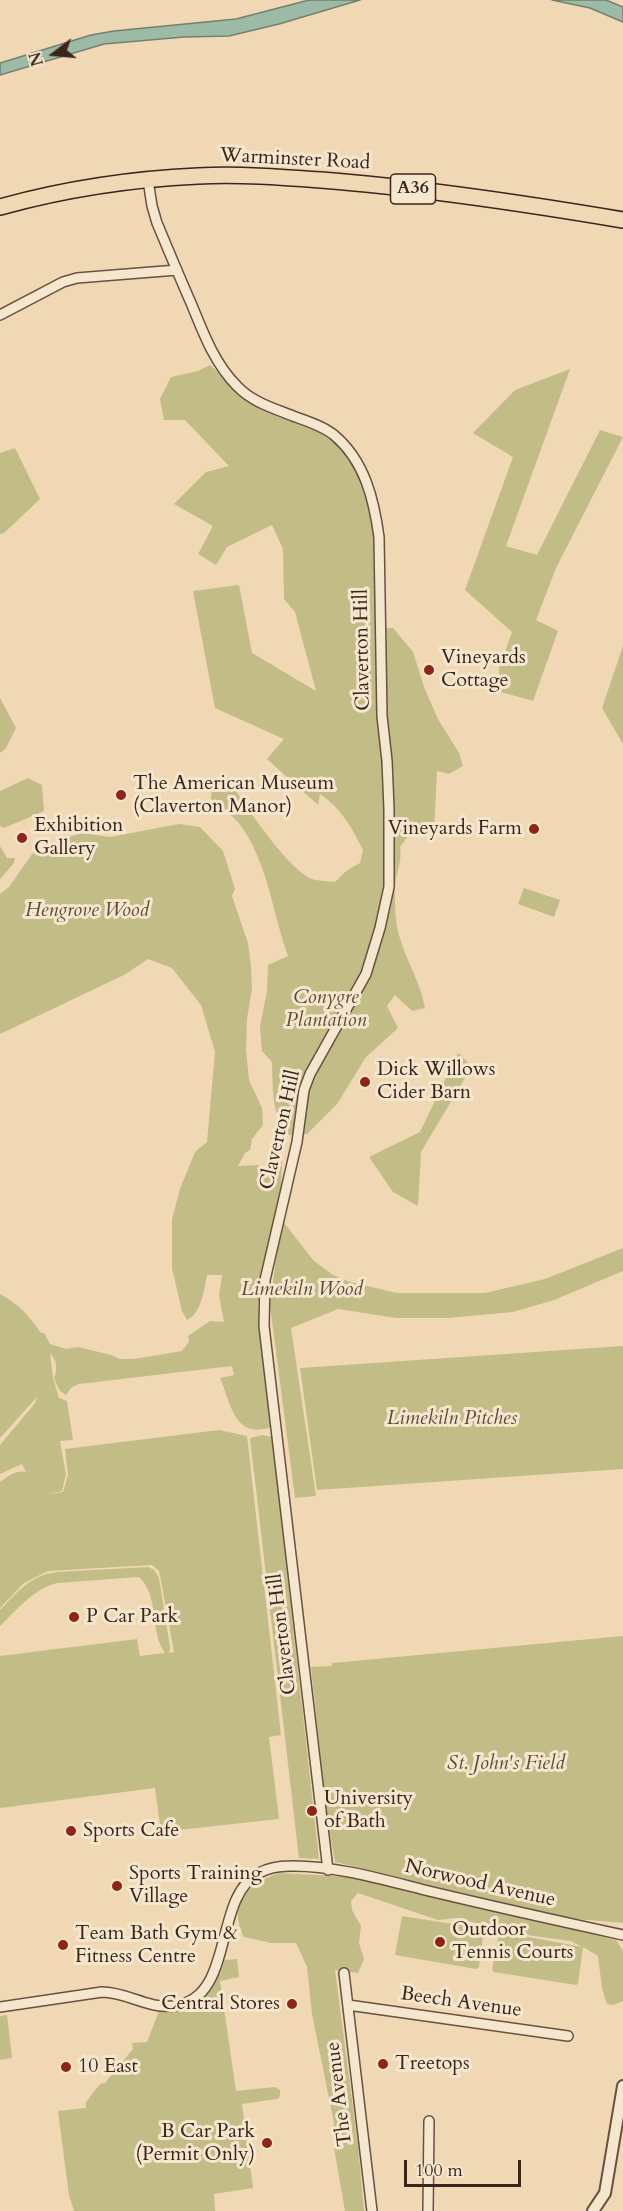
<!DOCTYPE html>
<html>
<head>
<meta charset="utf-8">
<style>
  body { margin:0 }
  #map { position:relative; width:623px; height:2211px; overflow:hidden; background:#f0d8b4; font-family:Cardo,serif }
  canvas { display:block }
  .north { position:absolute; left:24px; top:24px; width:60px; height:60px; -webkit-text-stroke:4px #f5e6ce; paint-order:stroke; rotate:254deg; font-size:16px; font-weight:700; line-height:24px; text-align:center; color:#3b241c }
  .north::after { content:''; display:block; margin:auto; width:21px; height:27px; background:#3b241c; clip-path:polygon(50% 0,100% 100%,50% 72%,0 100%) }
  .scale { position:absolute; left:404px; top:2160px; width:117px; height:27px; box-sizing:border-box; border:3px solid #3b241c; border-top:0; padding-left:8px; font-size:18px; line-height:21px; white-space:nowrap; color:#3b241c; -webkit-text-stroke:4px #f5e6ce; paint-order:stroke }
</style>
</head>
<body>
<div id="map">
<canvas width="623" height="2211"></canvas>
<div class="north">N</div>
<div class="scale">100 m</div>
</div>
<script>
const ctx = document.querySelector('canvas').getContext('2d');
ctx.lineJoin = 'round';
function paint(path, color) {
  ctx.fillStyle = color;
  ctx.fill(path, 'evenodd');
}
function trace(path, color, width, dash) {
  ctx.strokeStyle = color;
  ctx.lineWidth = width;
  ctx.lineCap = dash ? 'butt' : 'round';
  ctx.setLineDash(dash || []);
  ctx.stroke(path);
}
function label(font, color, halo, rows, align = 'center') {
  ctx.font = font + ' Cardo,serif';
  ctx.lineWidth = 6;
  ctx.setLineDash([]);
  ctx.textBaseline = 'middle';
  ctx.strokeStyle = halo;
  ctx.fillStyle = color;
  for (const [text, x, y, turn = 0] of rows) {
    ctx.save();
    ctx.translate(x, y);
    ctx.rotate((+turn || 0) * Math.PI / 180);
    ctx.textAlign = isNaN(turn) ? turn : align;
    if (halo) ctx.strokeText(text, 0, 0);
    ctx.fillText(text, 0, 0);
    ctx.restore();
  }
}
paint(new Path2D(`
  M210,365C227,381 242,400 262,410C284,421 309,424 330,438C335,442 339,447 343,452C383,498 375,570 376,628H393L413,652L424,687L438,719L459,753L463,766L449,774L437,771L434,832L408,836L400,847C402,858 398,868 396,879C394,891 395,907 396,920C400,952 420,978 425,1008L412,1011L395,995L387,1006L398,1028L366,1057L337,1104L307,1134L289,1135C271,1115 273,1088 272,1062L262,1051L260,1027L267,991L268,965L288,956C273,915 266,853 236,820C228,812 219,806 211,799L212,781L228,779C244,803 287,869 312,879C318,881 328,881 335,882L346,871L360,863L363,850C352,828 341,808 320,794L318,805L267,759L284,739L215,708L193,591L239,585L252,653L316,691L295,612L284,599L283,549L272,525L227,547L216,565L198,554L213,526L174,504L206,472L229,466L185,420H164L160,399L171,377L198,371Z
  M570,369L506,546L537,555L600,430L623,437L556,568L536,620L558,631L533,701L501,692L499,669L512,632L465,590L513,457L473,433L515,390Z
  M15,448L40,499L4,533L0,534V453Z
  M623,646V744L602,708Z
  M0,698L16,728L6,748L0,753Z
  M28,778L42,785L44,811L4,828L0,826V791Z
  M179,824L200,827L223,851L235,889L232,896L248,943L251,966L252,988L247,1019L246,1050L249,1080L262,1108L263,1125L252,1139L250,1150L245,1153L238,1166L259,1165L261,1175L272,1172L274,1163L282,1162L281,1190L258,1304L271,1427C234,1440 231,1403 220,1378L234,1375L232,1366L79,1384L72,1387L66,1395L60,1391L54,1378C58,1368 57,1361 50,1353L53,1378L59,1398L67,1401L73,1440L60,1441L66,1474L62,1491L47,1494L63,1492L68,1475L65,1449L219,1430L247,1436L281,1735L269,1737L279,1819L161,1832L155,1788L0,1808V1656L137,1639L140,1656L165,1653C149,1631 160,1596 139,1577L57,1583C34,1589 17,1609 0,1626V1610C19,1591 29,1576 57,1572L148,1567L154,1570L159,1578L170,1647L169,1653L174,1652L161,1581L159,1571L152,1565L48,1571L24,1583L0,1608V1482C9,1476 15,1470 26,1472L22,1464L0,1474V1445L35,1403L37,1397L0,1438V1294C19,1304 29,1316 41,1333H44L50,1344L66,1349L78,1347L111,1355L120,1359H134L182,1351L189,1342L188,1336L210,1321L224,1322L219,1296L222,1275H207C204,1290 202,1312 187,1320L182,1311L172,1268V1219L180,1189L195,1152L207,1142L215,1052L201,1005L172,968L148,959L124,975L0,1034V894L9,887L32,854L72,836L82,833L110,837Z
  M0,846L7,858H15L14,863L0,879Z
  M524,888L560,900L554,917L518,904Z
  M458,1053L472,1066L421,1152L418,1206L393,1192L369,1157L420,1132Z
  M281,1219L314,1261L333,1275L350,1282L397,1293H485L545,1279L623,1248V1271L554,1300L513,1312L448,1318H396L338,1309L291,1328L316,1496L295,1498L270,1305Z
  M623,1346V1469L317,1490L300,1368Z
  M262,1435L272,1437L319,1859L299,1858L250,1438Z
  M623,1636V1923L565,1918L335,1862L327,1817L311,1667L332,1666V1663Z
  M279,1873L352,1877L616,1940L623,1951V2001L613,2005L607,2004L602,1988L598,1956L583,1947L578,1984L576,1985L494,1972L492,1970L499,1934L502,1932L582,1947L571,1941L527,1935L455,1918L438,1920L358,1893L351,1901L352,1910L361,1926L359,1943L364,1959L358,1973L335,1970L358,2145L364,2211H345L334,2148V2123L312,2014L307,1967L296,1943H271L244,1937C227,1904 248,1883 279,1873Z
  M402,1916L484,1929L479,1967L476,1969L395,1955Z
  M237,1959L239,1977L220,1981L236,2091L275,2087L280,2090V2096L277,2099L242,2104L253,2188L214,2194L215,2211H74L69,2195L58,2111L86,2108V2102L100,2084L105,2083L133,2049L132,2043L147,2042L159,2011C195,2013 214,1993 225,1960Z
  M7,2015L12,2058L0,2060V2016Z`), '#c2bc87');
const water = new Path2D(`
  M309,0H360L279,24L229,36L184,37L104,44L0,75V63L91,35L114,31L236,19Z
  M552,0H606L623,7V22L590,8Z`);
paint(water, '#9bbba7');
trace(water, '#757f6f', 1.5);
const minor = new Path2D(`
  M148,180L152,206L157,223C168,249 179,276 191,303C203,332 214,363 237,386C252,402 273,408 293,416C307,421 323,426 334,435C365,461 374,500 379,537L382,716L387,761L389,809V887L380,928L366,974L310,1074L304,1090L297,1142L265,1280L264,1326L328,1870
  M0,315L63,282L77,278L177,270
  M344,1973L372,2211
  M348,2005L568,2036
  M0,2007L102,1992C127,1992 148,2009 173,2006C236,2000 212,1897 259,1873C268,1868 280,1866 290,1866C335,1865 388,1881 433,1892C496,1907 559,1921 623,1935
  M428,2211L429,2121`);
const tertiary = new Path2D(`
  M593,2211L605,2193L623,2086`);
const trunk = new Path2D(`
  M0,207C65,189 131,179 198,176C239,174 280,177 321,180C422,188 522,203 623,220`);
trace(minor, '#685142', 12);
trace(tertiary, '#685142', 14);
trace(trunk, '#3b241c', 18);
trace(minor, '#f5e6ce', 9);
trace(tertiary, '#f5e6ce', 10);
trace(trunk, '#f0d8b4', 15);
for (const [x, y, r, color] of [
  [429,670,6,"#8f2418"],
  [121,795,6,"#8f2418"],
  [534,829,6,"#8f2418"],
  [22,838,6,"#8f2418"],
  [365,1082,6,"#8f2418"],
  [74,1617,6,"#8f2418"],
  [312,1811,6,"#8f2418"],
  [71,1831,6,"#8f2418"],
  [117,1886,6,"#8f2418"],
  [440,1942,6,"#8f2418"],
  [63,1945,6,"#8f2418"],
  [292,2004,6,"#8f2418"],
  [383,2064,6,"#8f2418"],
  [66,2067,6,"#8f2418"],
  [267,2143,6,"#8f2418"]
]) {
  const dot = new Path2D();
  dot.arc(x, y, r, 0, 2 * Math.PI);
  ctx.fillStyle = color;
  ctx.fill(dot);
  trace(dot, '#f5e6ce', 2);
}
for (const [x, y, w] of [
  [413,189,45]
]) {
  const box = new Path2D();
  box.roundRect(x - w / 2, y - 15, w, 30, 4.5);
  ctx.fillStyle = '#f5e6ce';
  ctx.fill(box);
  trace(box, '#3b241c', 1.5);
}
label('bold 18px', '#3b241c', null, [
  ["A36",413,189]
]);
label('20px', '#3b241c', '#f5e6ce', [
  ["Warminster Road",295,160,3],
  ["Claverton Hill",363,650,-91],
  ["Claverton Hill",281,1130,-77],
  ["Claverton Hill",283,1634,-97],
  ["Norwood Avenue",480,1884,13],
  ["Beech Avenue",461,2003,8],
  ["The Avenue",340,2094,-97]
]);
label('20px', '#3b241c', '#f5e6ce', [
  ["Vineyards",441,658],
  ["Cottage",441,681],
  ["The American Museum",133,784],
  ["(Claverton Manor)",133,807],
  ["Exhibition",34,826],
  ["Gallery",34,849],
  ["Vineyards Farm",522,829,"right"],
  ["Dick Willows",377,1070],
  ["Cider Barn",377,1093],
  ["P Car Park",86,1617],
  ["University",324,1799],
  ["of Bath",324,1822],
  ["Sports Cafe",83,1831],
  ["Sports Training",129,1874],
  ["Village",129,1897],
  ["Outdoor",452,1930],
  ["Tennis Courts",452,1953],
  ["Team Bath Gym &",75,1934],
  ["Fitness Centre",75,1957],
  ["Central Stores",280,2004,"right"],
  ["Treetops",395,2064],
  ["10 East",78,2067],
  ["B Car Park",255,2132,"right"],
  ["(Permit Only)",255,2155,"right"]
], 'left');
label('italic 20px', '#5d4a37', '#f5e6ce', [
  ["Hengrove Wood",87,911],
  ["Conygre",326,998],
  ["Plantation",326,1021],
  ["Limekiln Wood",302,1290],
  ["Limekiln Pitches",452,1419],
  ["St. John's Field",506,1764]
]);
</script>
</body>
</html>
